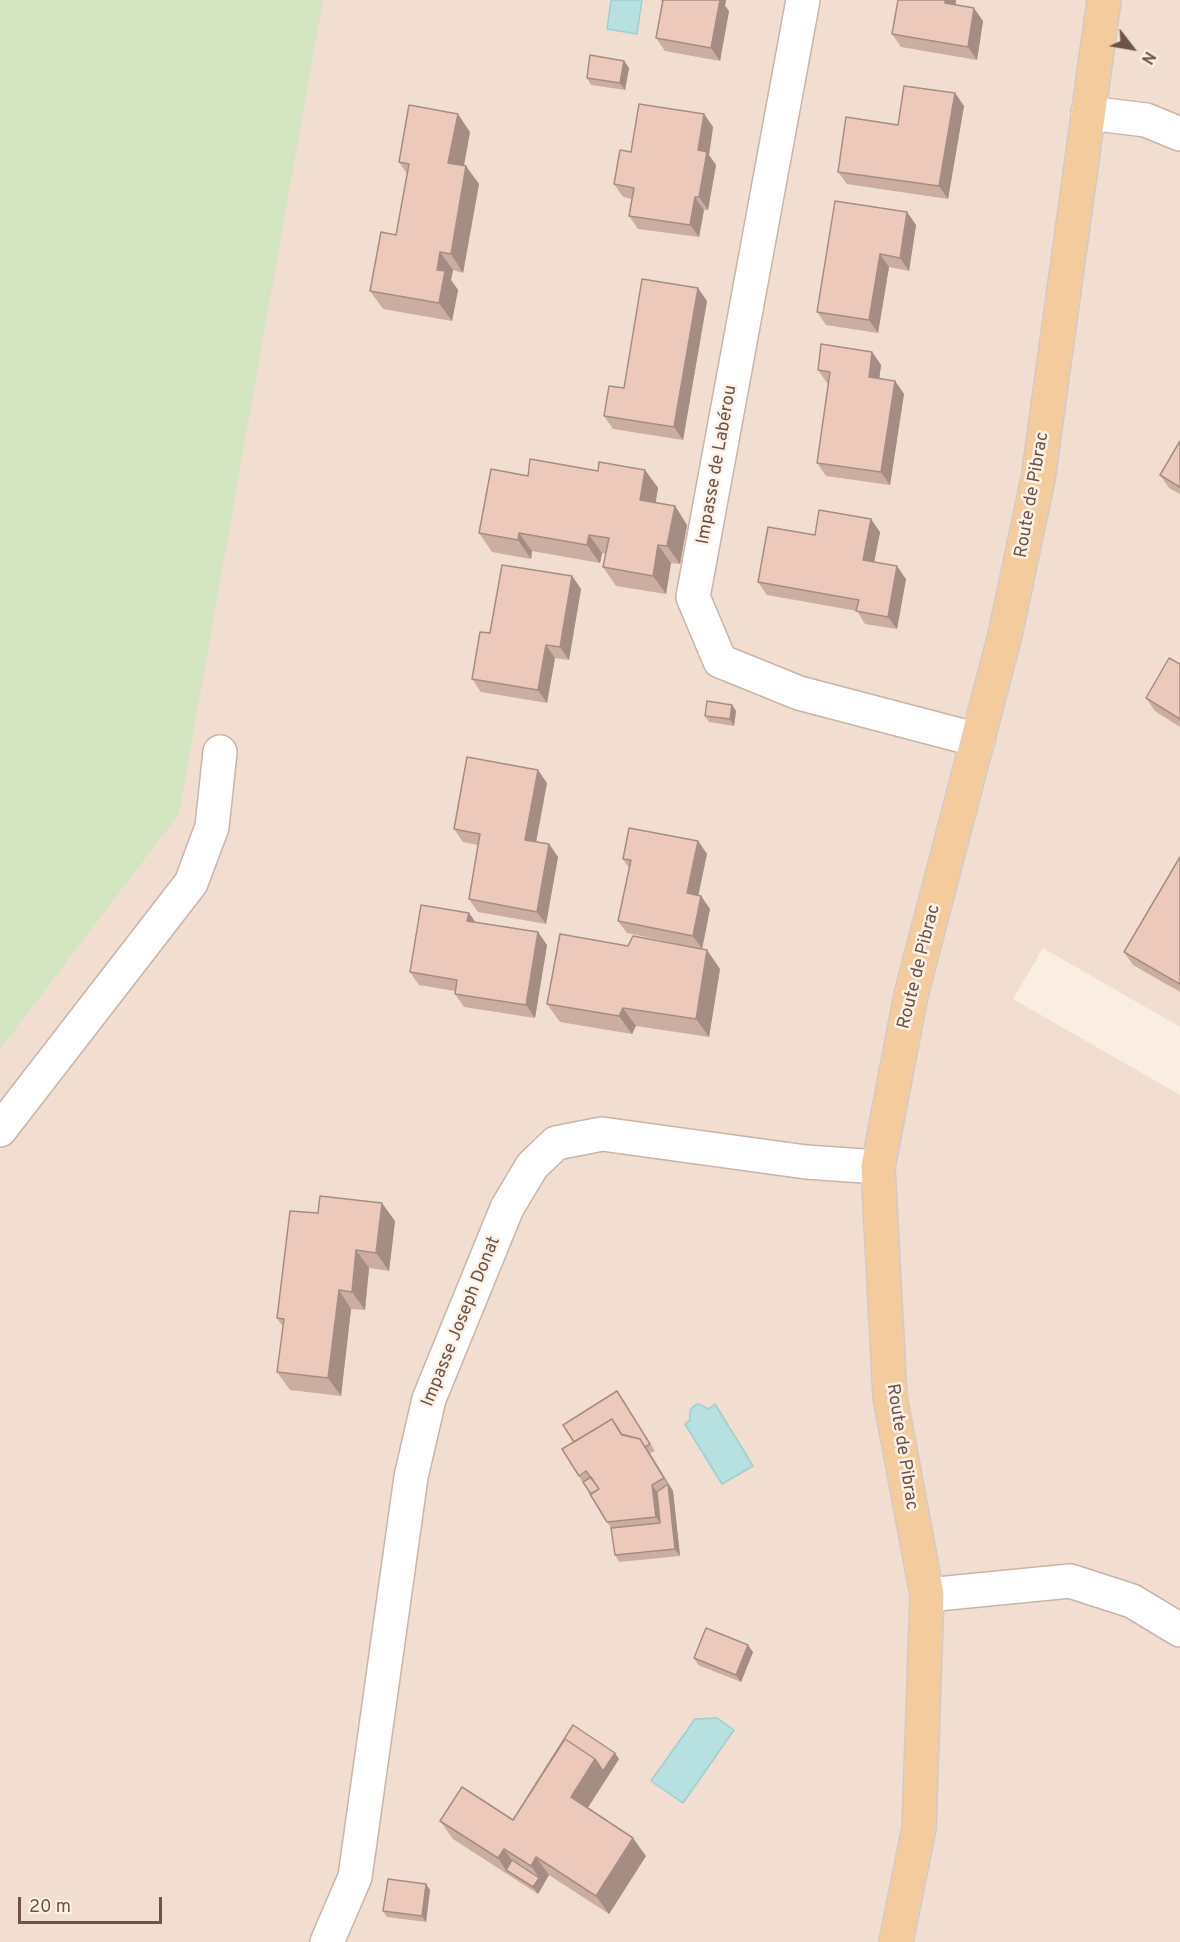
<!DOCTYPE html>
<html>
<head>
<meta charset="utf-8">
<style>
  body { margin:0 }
  #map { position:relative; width:1180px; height:1942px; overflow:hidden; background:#faede1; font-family:Overpass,sans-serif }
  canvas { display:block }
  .north { position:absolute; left:1102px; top:18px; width:60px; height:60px; -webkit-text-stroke:4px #fdf2e6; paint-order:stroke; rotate:121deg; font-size:16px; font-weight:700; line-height:24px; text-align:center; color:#6f534a }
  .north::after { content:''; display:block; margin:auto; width:21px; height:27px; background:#6f534a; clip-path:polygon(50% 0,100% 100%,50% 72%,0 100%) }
  .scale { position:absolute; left:18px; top:1897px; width:144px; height:27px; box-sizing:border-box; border:3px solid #6f534a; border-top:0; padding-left:8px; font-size:18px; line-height:21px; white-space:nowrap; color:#6f534a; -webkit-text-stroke:4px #fdf2e6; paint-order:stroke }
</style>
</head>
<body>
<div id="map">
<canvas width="1180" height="1942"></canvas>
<div class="north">N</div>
<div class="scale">20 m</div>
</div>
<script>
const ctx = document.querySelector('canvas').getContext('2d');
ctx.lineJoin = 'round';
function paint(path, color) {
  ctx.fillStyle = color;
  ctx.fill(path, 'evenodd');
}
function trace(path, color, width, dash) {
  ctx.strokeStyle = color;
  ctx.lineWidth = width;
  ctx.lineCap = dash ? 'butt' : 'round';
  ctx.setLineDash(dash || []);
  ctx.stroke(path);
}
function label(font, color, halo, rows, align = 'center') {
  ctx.font = font + ' Overpass,sans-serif';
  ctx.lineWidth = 5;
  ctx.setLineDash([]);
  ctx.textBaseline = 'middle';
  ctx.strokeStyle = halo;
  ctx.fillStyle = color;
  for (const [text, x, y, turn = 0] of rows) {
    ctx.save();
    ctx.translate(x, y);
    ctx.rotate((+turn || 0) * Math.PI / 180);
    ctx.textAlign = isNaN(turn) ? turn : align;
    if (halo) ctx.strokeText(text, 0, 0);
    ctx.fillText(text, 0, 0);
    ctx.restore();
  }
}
paint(new Path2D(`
  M315,0H1180V1027L1043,948L1013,999L1180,1095V1942H0V1050L179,813Z`), '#f1ded0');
paint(new Path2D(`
  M0,0H323L179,814L0,1050Z`), '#d4e6c1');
const water = new Path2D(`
  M611,0H642L637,34L607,29Z
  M698,1404L709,1409L715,1404L753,1466L722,1484L685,1424L690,1420C689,1412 690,1407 698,1404Z
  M717,1718L734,1730L683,1803L651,1781L695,1719Z`);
paint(water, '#b7e0e1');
trace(water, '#9ed0d2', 1.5);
const minor = new Path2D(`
  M803,0L693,597L720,661L799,693L978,740
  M1088,113L1146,120L1180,134
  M0,1130L191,883L212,827L220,752
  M927,1595L1070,1581L1132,1601L1180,1630
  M327,1942L355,1877L411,1477L429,1399L507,1208L532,1166L556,1143L602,1134L806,1162L878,1167`);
const major = new Path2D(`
  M896,1942L919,1828L927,1595L890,1397L878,1167L911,995L1005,635L1038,479L1104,0`);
trace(minor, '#c9b4a9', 36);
trace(major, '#d4cbc9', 36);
trace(minor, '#fff', 33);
trace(major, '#f4cb9d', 33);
paint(new Path2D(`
  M661,0H726L725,6L729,11L720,61L665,51L656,38L662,2Z
  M898,0H956V5L983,21L977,60L901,47L892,34Z
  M624,61L629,68L625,90L591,85L587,78Z
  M955,93L964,106L948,199L847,184L838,172L898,125Z
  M704,114L713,127L709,155L716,165L708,210H704L699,237L638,229L629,216L632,199L623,197L614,184L631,152Z
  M470,132L464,166L479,184L463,273L453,270L451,280L458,290L452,321L383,309L370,291L396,235L407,174L399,162Z
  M907,212L916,225L909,271L889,267L878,333L826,325L817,312Z
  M707,301L683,440L613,429L604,416L624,388Z
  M872,352L881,365L879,378L895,381L904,394L890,485L826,476L817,463L829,383H827L818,370Z
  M1180,441V494L1169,488L1160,475Z
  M645,470L658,488L655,503L675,506L687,525L680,564L671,563L666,594L616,586L603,567L606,554L602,553L600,563L532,551L531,559L492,552L479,533L528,476L598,471Z
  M880,532L874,562L906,579L897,629L865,624L857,611L767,595L758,582L815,535Z
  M572,576L581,589L569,660L555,658L547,703L481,692L472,679L490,633Z
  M1180,664V727L1155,711L1146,698Z
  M732,705L736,711L734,726L709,722L705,716Z
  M547,783L536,842L549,844L558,857L546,924L478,912L469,899L478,845L463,842L454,829Z
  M698,841L707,854L698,896H701L710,909L702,949L627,933L618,921L629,868L623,859Z
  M1180,857V992L1133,965L1124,952Z
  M469,913L475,922L547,945L535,1018L464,1007L455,994V991L419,985L410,972Z
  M720,969L709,1037L636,1026L632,1034L560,1022L547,1004Z
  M290,1211L395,1221L389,1271L369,1268L365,1310L351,1309L341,1396L290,1390L277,1372L283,1327L277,1318Z
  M617,1391L655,1451L650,1453L673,1491L680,1556L619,1562L615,1555L611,1528L562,1449L574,1442Z
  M753,1652L741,1682L698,1665L694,1658Z
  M619,1759L588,1808L646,1856L609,1914L549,1875L538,1894L453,1839L440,1821L512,1820Z
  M426,1884L430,1890L426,1922L387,1917L383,1911Z`), '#ccada1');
paint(new Path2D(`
  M718,0H726L725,6L729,11L720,61L711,48Z
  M945,0H956L954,16L945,3Z
  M974,8L983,21L977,60L968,47Z
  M624,61L629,68L625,90L620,83Z
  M955,93L964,106L948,199L939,186Z
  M458,114L470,132L461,181L448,163Z
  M704,114L713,127L709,155L716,165L708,210L699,197L698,150Z
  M466,166L479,184L463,273L451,254Z
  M695,197L704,210L699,237L690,225Z
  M907,212L916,225L909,271L900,258Z
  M440,252L453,270L451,280L458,290L452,321L439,303L437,270Z
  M880,254L889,267L878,333L869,320Z
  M698,288L707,301L683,440L674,427Z
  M872,352L881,365L878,389L869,377Z
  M895,381L904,394L890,485L881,472Z
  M645,470L658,488L653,519L640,500Z
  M675,506L687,525L680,564L667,546Z
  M871,519L880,532L872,573L863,560Z
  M519,533L532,551L531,559L518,540Z
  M589,535L602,553L600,563L587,545Z
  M658,545L671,563L666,594L653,576Z
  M897,566L906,579L897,629L888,617Z
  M572,576L581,589L569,660L560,647Z
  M546,645L555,658L547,703L538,690Z
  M732,705L736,711L734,726L730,719Z
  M538,770L547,783L534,853L525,840Z
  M698,841L707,854L696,906L687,893Z
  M549,844L558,857L546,924L537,912Z
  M701,896L710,909L702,949L693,936Z
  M469,913L478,926L467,921Z
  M538,932L547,945L535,1018L526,1005Z
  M707,950L720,969L709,1037L696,1019Z
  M623,1008L636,1026L632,1034L619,1016Z
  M382,1203L395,1221L389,1271L376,1253Z
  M356,1250L369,1268L365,1310L352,1292Z
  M339,1290L351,1309L341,1396L328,1378Z
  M640,1439L649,1452L673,1491L664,1478Z
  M668,1484L673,1491L680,1556L675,1549Z
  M652,1485L661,1498L665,1530L656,1517Z
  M748,1645L753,1652L741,1682L736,1675Z
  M615,1753L619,1759L583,1815L571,1797L595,1759Z
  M633,1838L646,1856L609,1914L596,1896Z
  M504,1849L517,1867L506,1870L498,1858Z
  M536,1857L549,1875L538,1894L533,1887L539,1878L531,1866Z
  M426,1884L430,1890L426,1922L422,1916Z`), '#a68d83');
const building = new Path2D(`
  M663,0H720L711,48L656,38Z
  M898,0H945V3L974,8L968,47L892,34Z
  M590,55L624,61L620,83L587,78Z
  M904,86L955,93L939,186L838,172L846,117L898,125Z
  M639,104L704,114L698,150L707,152L699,197H695L690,225L629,216L634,188L614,184L620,150L631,152Z
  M409,105L458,114L448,163L466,166L451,254L440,252L437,270L445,271L439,303L370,291L381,232L396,235L409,164L399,162Z
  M835,201L907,212L900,258L880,254L869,320L817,312Z
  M642,279L698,288L674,427L604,416L609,386L624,388Z
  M821,344L872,352L869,377L895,381L881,472L817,463L830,372L818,370Z
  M1180,441V487L1160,475Z
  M530,459L598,471L599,462L645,470L640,500L675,506L667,546L658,545L653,576L603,567L609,538L589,535L587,545L519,533L518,540L479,533L491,469L528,476Z
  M819,510L871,519L863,560L897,566L888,617L856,611L859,600L758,582L768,527L815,535Z
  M502,565L572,576L560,647L546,645L538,690L472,679L480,632L490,633Z
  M1169,658L1180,664V719L1146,698Z
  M707,701L732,705L730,719L705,716Z
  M467,757L538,770L525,840L549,844L537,912L469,899L480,834L454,829Z
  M629,828L698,841L687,893L701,896L693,936L618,921L631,860L623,859Z
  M1180,857V984L1124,952Z
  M421,905L469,913L467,921L538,932L526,1005L455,994L457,980L410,972Z
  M560,934L628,946L633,936L707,950L696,1019L623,1008L619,1016L547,1004Z
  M320,1196L382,1203L376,1253L356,1250L352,1292L339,1290L328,1378L277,1372L284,1319L277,1318L290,1211L318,1213Z
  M617,1391L650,1444L645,1447L640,1439L622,1435L612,1419L574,1442L563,1425Z
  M612,1419L621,1434L640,1439L664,1478L652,1485L656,1517L607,1522L590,1494L599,1489L586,1471L579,1476L562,1449Z
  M591,1477L599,1489L591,1494L583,1482Z
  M668,1484L675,1549L615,1555L611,1528L660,1523L657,1492Z
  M706,1628L748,1645L736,1675L694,1658Z
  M573,1725L615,1753L603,1771L595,1759L565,1739L513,1820Z
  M565,1739L595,1759L571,1797L633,1838L596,1896L536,1857L531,1866L504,1849L498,1858L440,1821L462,1787L513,1820Z
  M512,1860L539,1878L533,1887L506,1870Z
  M388,1879L426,1884L422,1916L383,1911Z`);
paint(building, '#edc9bb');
trace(building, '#a68d83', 1.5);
label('18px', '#6f534a', '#fdf2e6', [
  ["Impasse de Labérou",718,465,-80],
  ["Route de Pibrac",1033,495,-80],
  ["Route de Pibrac",920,967,-76],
  ["Impasse Joseph Donat",462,1322,-68],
  ["Route de Pibrac",901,1447,81]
]);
</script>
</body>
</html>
